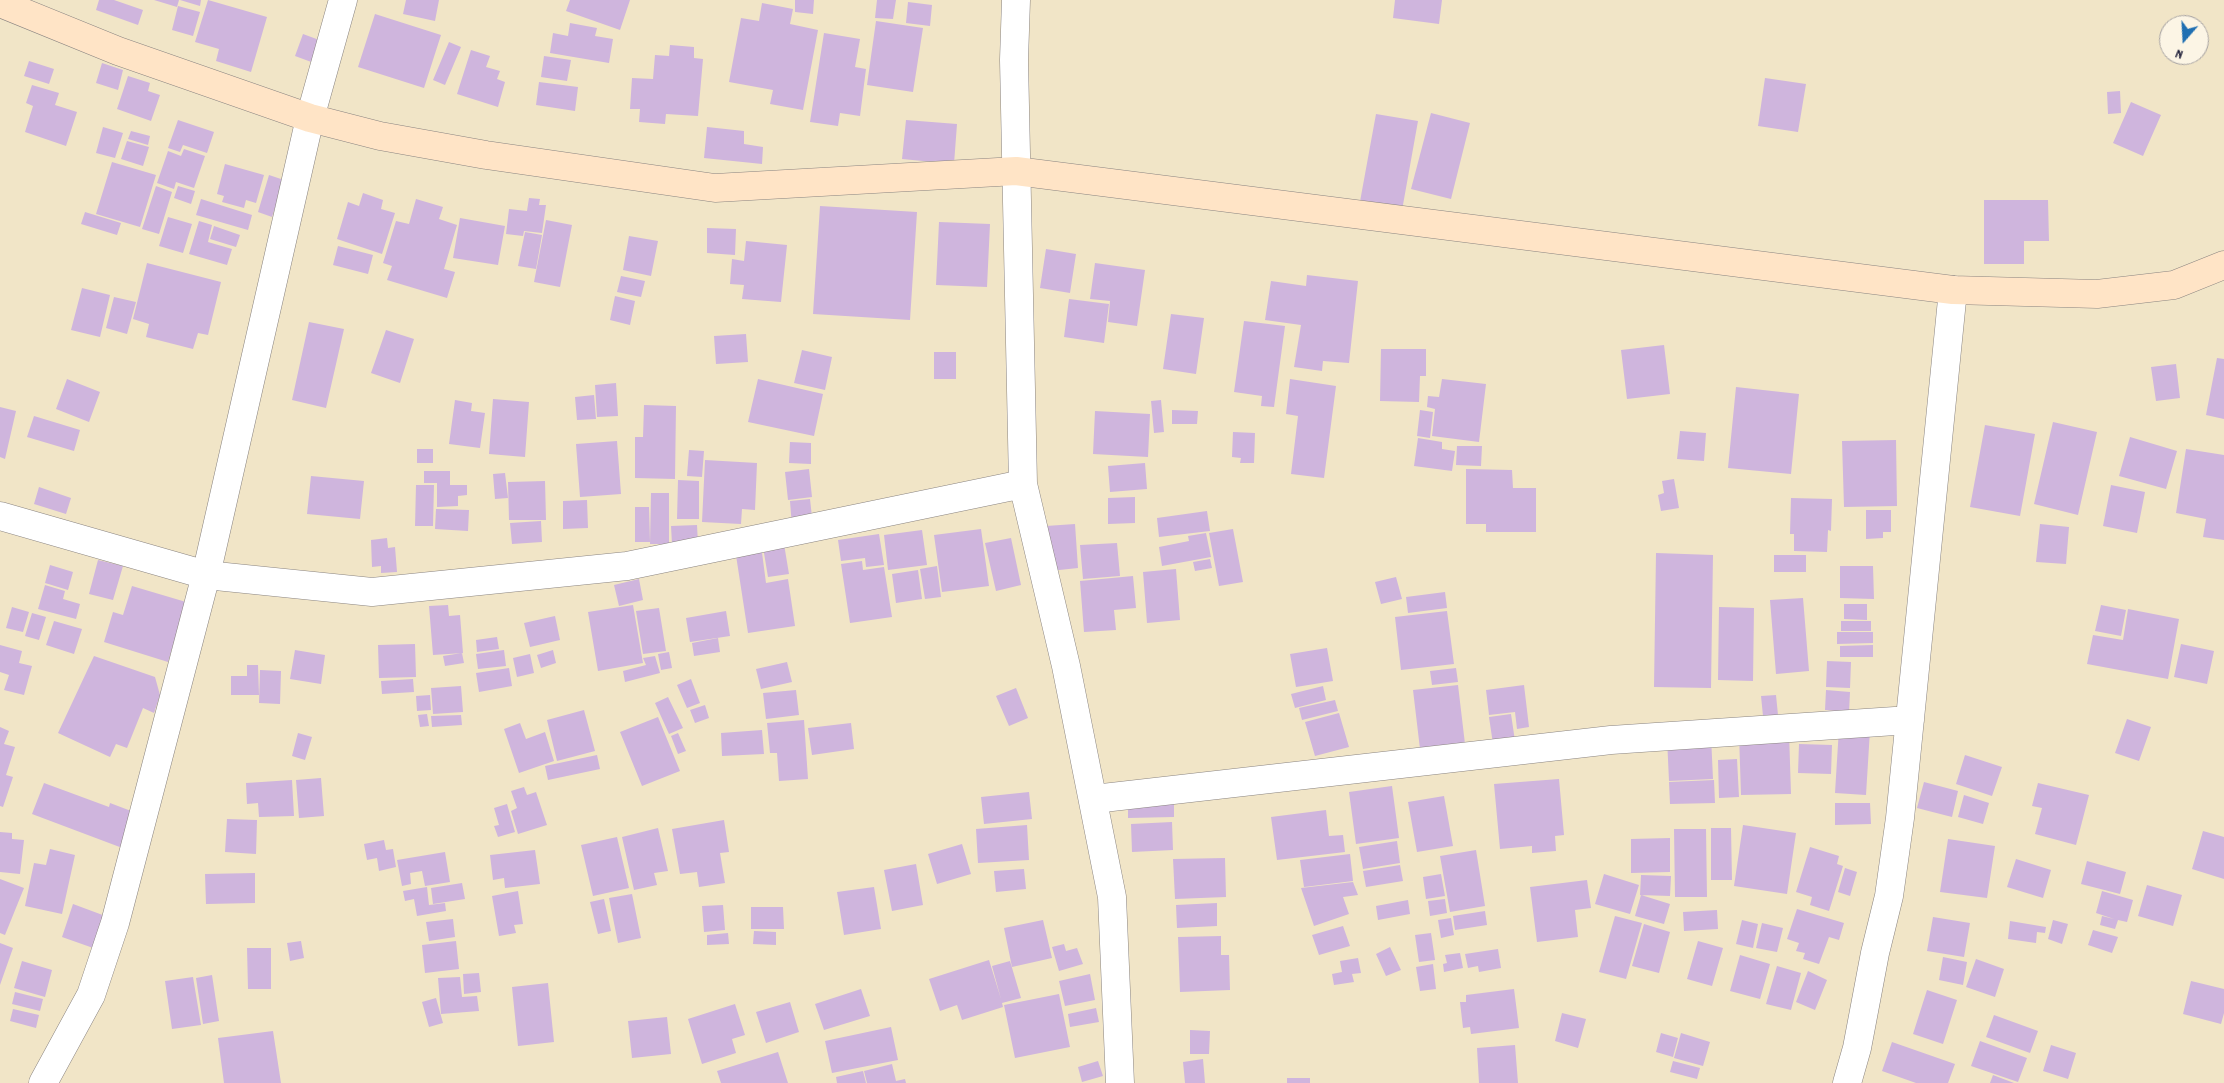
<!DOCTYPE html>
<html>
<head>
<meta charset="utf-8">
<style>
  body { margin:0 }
  #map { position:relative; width:2224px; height:1083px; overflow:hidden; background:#f1e5c7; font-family:Dekko,sans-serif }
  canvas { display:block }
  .north { position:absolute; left:2159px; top:15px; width:50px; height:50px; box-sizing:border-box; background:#fcf5e5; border:1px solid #a5a1a1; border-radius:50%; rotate:199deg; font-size:14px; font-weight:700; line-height:20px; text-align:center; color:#22223b }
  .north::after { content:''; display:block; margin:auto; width:18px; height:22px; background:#1f6fb2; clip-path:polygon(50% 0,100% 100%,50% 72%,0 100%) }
</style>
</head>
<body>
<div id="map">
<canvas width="2224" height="1083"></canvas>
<div class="north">N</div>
</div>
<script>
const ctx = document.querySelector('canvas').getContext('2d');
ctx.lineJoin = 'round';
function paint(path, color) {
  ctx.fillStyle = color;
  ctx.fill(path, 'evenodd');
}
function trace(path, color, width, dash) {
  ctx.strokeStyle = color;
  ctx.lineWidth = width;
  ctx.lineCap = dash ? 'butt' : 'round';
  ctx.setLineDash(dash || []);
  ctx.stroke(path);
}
paint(new Path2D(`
  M99,0H114L143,10L138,25L96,10Z
  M154,0H179L177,7Z
  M180,0H201L200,6Z
  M208,0L267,17L251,72L216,61L219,49L195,42Z
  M406,0H439L435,21L403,14Z
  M570,0H630L620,30L566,11Z
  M795,0H814L813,14L795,12Z
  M877,0H896L893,19L875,18Z
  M1395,0H1442L1439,24L1393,18Z
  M908,2L932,5L930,26L906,23Z
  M762,3L793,9L790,24L818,30L803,110L770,104L773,90L729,82L741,18L759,21Z
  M178,6L200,12L193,36L172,30Z
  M375,14L441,35L424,88L358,67Z
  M876,21L923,28L913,92L867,85Z
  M570,23L597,28L595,36L613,39L609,63L550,53L553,33L568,36Z
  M824,33L860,39L855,67L866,69L860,116L840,113L838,126L810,122Z
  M303,34L322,41L314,63L295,56Z
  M449,42L461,47L445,85L433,80Z
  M670,45L694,47V58L703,59L698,116L666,114L665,124L639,122L640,109H630L632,78L653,79L655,55L669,56Z
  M471,50L490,56L486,67L500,71L497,79L505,82L498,107L457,94Z
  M544,56L571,60L567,81L541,77Z
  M29,61L54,69L49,84L24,76Z
  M102,63L123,70L118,90L96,83Z
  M128,76L150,83L148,91L160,95L151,121L117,109Z
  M1765,78L1806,84L1798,132L1758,126Z
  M539,82L578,87L575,111L536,105Z
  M32,85L59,93L55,105L77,112L66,146L25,132L33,106L26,103Z
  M2120,91L2121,113L2108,114L2107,92Z
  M2131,102L2161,115L2143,156L2113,143Z
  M1431,113L1470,123L1451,199L1411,189Z
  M1376,114L1418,121L1401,216L1359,207Z
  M178,120L214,132L207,153L183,145L180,152L168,148Z
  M906,120L957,124L954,164L902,159Z
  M103,127L123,133L115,158L96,153Z
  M707,127L744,131V144L763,147L762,164L704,158Z
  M131,131L150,136L148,145L128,139Z
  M127,141L149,147L143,166L121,159Z
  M184,149L205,156L194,188L176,182L174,189L157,183L168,151L181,156Z
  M112,162L156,175L140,227L96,214Z
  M225,164L264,175L256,203L246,200L244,208L222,202L224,196L217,194Z
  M269,175L284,180L272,217L258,212Z
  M156,186L172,192L159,234L142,229Z
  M178,186L195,191L191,204L174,198Z
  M363,193L383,200L381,209L395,213L382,254L337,239L348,202L359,206Z
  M529,198L540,199L539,205H546L542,233L524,231L523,236L506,234L509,209L527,211Z
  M201,199L252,215L248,230L196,215Z
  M416,199L443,207L439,219L457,225L444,269L455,272L447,298L387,280L392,266L383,263L396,221L409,224Z
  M1984,200H2048L2049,241H2024V264H1984Z
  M820,206L917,212L910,320L813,314Z
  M85,212L121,223L117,235L81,224Z
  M168,217L192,224L183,253L159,246Z
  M460,218L505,226L498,265L453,258Z
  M546,220L572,225L560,287L534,282Z
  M199,221L212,225L208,242L232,249L227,265L189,254Z
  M939,222L990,224L987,287L936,285Z
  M214,226L240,235L236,247L210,239Z
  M707,228L736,229L735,255L707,253Z
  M525,232L542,235L536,269L518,266Z
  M629,236L658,241L651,276L623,270Z
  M746,241L787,245L781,302L742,299L744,285L730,284L732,259L744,261Z
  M338,246L373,255L368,274L333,265Z
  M1046,249L1076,254L1070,293L1040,288Z
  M147,263L221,282L208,335L198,333L193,349L146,337L149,324L133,319Z
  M1095,263L1145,270L1137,326L1108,322L1110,301L1090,299Z
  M1307,275L1358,281L1349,363L1323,361L1322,371L1294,367L1301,325L1265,320L1271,281L1306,286Z
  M621,276L645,281L641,297L617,292Z
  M82,288L110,295L100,337L71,330Z
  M615,296L635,301L630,325L610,320Z
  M114,297L136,302L127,334L106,328Z
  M1069,299L1109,304L1104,343L1064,337Z
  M1171,314L1204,318L1196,374L1163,369Z
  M1244,321L1285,326L1274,407L1261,406L1262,396L1234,392Z
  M309,322L344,329L326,408L292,400Z
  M386,330L414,339L400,383L371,373Z
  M746,334L748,362L716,364L714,336Z
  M1664,345L1670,394L1627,399L1621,350Z
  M1381,349H1426V376H1420L1419,402L1380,401Z
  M802,350L832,357L825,390L794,383Z
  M934,352H956V379H934Z
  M2217,358L2224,359V419L2206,415Z
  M2176,364L2180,398L2156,401L2151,367Z
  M67,379L100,392L89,422L56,409Z
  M758,379L823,394L814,436L748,422Z
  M1290,379L1336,386L1324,478L1291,474L1298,416L1286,414Z
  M1442,379L1486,384L1479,442L1432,436L1435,409L1427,407L1428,396L1439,397Z
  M616,383L618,416L597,417L595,385Z
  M1736,387L1799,394L1791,474L1728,468Z
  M594,395L596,419L577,420L575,397Z
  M493,399L529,402L525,457L489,454Z
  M455,400L472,403L471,411L485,413L480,448L449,444Z
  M1161,400L1164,432L1154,433L1151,401Z
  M644,405L676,406L675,479L635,478V437H643Z
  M0,407L16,411L5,459L0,457Z
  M1172,410L1198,411L1197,424H1172Z
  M1420,410L1433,412L1430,438L1417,436Z
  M1095,411L1150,414L1148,457L1093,454Z
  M34,416L80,430L74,451L27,437Z
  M2053,422L2097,432L2078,515L2034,504Z
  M1985,425L2035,434L2020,516L1970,507Z
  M1680,431L1706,433L1704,461L1677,459Z
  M1233,432L1255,433L1254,463H1240L1241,458L1232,457Z
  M2130,437L2177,451L2166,489L2119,476Z
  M1418,438L1442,442V449L1455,451L1452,471L1414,466Z
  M1896,440L1897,506L1844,507L1842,441Z
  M617,441L621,494L580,497L576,444Z
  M790,442L811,443V464L789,463Z
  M1457,446H1482L1481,466L1456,465Z
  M417,449H433V463H417Z
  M2186,449L2224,455V540L2203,537L2206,519L2176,513Z
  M689,450L704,451L702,477L687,476Z
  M705,460L757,463L755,510L742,509L741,524L702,522Z
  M1145,463L1147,489L1110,492L1108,466Z
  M809,469L812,497L788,500L785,472Z
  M1466,469L1512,470L1513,488H1536V532H1486V524H1466Z
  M424,471H450V485H467V495L458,496V506L437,507V483H424Z
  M505,473L508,498L495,499L493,474Z
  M311,476L364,481L360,519L307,514Z
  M1674,479L1679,508L1661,511L1658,495L1664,493L1662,481Z
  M678,480L699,481V519H677Z
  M545,481L546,520H509L508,482Z
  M416,485H434L433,526H415Z
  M2111,485L2145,492L2137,533L2103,526Z
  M39,487L71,498L66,514L34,504Z
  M651,493H669V544H650Z
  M1135,497V523L1108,524V498Z
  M1791,498L1832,499L1831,531L1828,530L1827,552L1794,551V534H1790Z
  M810,499L813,526L792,527L790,501Z
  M587,500L588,528L563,529V501Z
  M635,507H649L650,542H635Z
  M436,509L469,510L468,531L435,529Z
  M1866,510H1891V532H1883V538L1866,539Z
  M1207,511L1210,531L1159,537L1157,518Z
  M541,521L542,542L512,544L510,523Z
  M1075,524L1078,568L1050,571L1046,526Z
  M2040,524L2069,527L2066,564L2036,562Z
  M697,525L698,544H672L671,526Z
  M981,529L989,586L942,592L934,535Z
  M1233,529L1243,582L1219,586L1209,533Z
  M922,530L927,565L888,570L884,535Z
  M1206,533L1211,557L1162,566L1159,547L1189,541L1188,536Z
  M879,534L884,565L866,567L865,558L841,561L838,540Z
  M387,538L388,548L395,547L397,572L381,573V566L372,567L371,540Z
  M783,538L789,574L768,577L762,541Z
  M1011,538L1021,585L996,591L985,543Z
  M1117,543L1120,576L1083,579L1080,545Z
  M761,545L766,583L788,579L795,626L748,633L735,549Z
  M1656,553L1713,555L1711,688L1654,687Z
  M1774,555H1806V572H1774Z
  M1210,559L1212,568L1195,571L1193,562Z
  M98,560L123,566L113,600L89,594Z
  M862,561L863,570L884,567L892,617L850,623L841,564Z
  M50,565L73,572L68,590L45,583Z
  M937,566L941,597L925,599L920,569Z
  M1840,566H1873L1874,599L1840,598Z
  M1176,569L1180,620L1147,623L1143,572Z
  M918,570L922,599L896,603L892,574Z
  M1133,576L1136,608L1114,610L1116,630L1084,632L1080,581Z
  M1396,577L1402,599L1381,604L1375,582Z
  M639,579L643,600L619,606L614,585Z
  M45,585L65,591L63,599L80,604L76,619L38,609Z
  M132,586L186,602L168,662L104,642L113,612L123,615Z
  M1445,592L1447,608L1408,613L1406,597Z
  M1803,598L1809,671L1776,674L1770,600Z
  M1844,604H1867V620L1844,619Z
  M448,605L449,616L460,615L463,653L433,655L429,606Z
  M633,605L643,663L598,671L588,612Z
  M2101,605L2126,610L2121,636L2095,631Z
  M12,607L29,612L23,632L6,628Z
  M1719,607L1754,608L1753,681L1718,680Z
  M659,608L666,651L643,654L636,611Z
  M2128,609L2179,619L2168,679L2087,664L2093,635L2123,640Z
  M726,611L730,636L690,642L686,618Z
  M1447,611L1454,664L1401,670L1395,617Z
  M32,613L46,617L39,640L25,636Z
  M555,616L560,640L530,647L524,623Z
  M54,621L82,629L74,654L46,645Z
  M1841,621H1871V631H1841Z
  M1837,632H1873V643L1837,644Z
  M497,637L499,649L477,652L476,640Z
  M718,638L720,652L694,656L692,643Z
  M415,644L416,677L379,678L378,645Z
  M2181,644L2214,651L2207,684L2174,677Z
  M0,645L22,651L19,663L32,666L24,695L4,690L9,675L0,672Z
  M1873,645V657H1840V646Z
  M1327,648L1333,681L1296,687L1290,654Z
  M295,650L325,655L321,684L290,679Z
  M504,650L506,666L478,669L476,654Z
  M553,650L556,663L541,668L537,655Z
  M669,652L672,668L661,670L658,654Z
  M462,653L464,663L445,666L443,656Z
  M530,654L534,673L517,677L513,658Z
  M94,656L155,677L160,695L154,713L143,708L127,748L116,744L110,757L58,733Z
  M655,656L660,673L625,682L623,671L646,665L643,658Z
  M1827,661L1851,662L1850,688L1826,687Z
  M787,662L792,682L761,689L756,669Z
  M247,665H258L259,695H231V676H247Z
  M509,668L512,686L479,692L476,673Z
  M1456,668L1458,682L1432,685L1430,671Z
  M260,670L281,671L280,704L259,703Z
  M413,679L414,692L382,694L381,681Z
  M691,679L700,703L687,708L677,685Z
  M1458,685L1465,744L1420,749L1413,690Z
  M1524,685L1529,727L1517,729L1515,712L1489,715L1486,690Z
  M461,686L463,712L433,714L431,688Z
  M1323,686L1326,700L1295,708L1291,694Z
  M1016,688L1028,718L1009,726L996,696Z
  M796,690L799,715L766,719L763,693Z
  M1826,690L1850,692L1849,712L1825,710Z
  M430,695L431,710L417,711L416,696Z
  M1776,695L1779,725L1764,726L1761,696Z
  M668,697L683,728L669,734L655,703Z
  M1335,700L1338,711L1302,720L1299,708Z
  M705,705L709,718L695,723L690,710Z
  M584,710L595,751L557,761L547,720Z
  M1339,713L1349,747L1315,756L1305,722Z
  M427,714L429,726L420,727L418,715Z
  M1511,714L1515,741L1493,744L1489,717Z
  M461,715L462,725L432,727L431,716Z
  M658,717L680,771L642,786L620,732Z
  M2127,719L2151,727L2139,761L2115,753Z
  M804,720L808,779L779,781L777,753H770L767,723Z
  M520,723L526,739L545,732L554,761L519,773L504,729Z
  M851,723L854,749L812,755L808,728Z
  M0,727L9,731L4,744L15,747L6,775L13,777L3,807L0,806Z
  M1839,728L1870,730L1866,795L1835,793Z
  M762,730L764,754L722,756L721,733Z
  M1789,732L1791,794L1741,795L1739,734Z
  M298,733L312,737L305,760L292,756Z
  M678,733L686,751L678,754L671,736Z
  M1711,736L1713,779L1669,781L1667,738Z
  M1799,744L1832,745L1831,774L1798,773Z
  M597,755L600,769L548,780L545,766Z
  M1965,755L2002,767L1992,796L1956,784Z
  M1737,759L1739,797L1719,798L1718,760Z
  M321,778L324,816L299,818L296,780Z
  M1559,779L1564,835L1555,836L1556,851L1532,853V846L1500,849L1494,784Z
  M292,780L294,816L259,817L258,803L247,804L246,783Z
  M1714,780L1715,803L1670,804L1669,782Z
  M1924,782L1958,791L1952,817L1917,808Z
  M44,783L109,807L110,803L139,814L125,849L32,814Z
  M2038,783L2089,795L2076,845L2035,834L2042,808L2032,806Z
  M1392,786L1399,838L1356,844L1349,792Z
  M524,787L527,795L536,792L547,825L518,834L511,811L517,808L511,791Z
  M1029,792L1032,819L984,824L981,797Z
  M1964,795L1989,803L1983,824L1958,817Z
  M1174,796V817L1128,818V798Z
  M1444,796L1453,846L1417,852L1408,802Z
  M1835,803H1870L1871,824L1835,825Z
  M507,804L515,832L498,837L494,826L499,825L494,808Z
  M1326,810L1329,836L1343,835L1345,852L1277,860L1271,817Z
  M227,819L257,820L256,854L225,852Z
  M724,820L729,852L720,853L725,883L699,887L697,872L680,874L672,829Z
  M1172,822L1173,850L1132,852L1131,824Z
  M1027,825L1029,860L978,863L976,829Z
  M1743,825L1796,833L1787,894L1734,886Z
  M658,828L668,871L654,873L657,885L634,890L622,837Z
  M1711,828H1731L1732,880H1711Z
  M1674,829H1706L1707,897H1675Z
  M2203,831L2224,837V879L2192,869Z
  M0,832L12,833V839L24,840L20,874L0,872Z
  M617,837L629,888L593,896L581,845Z
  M1670,838V872L1631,873V839Z
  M1948,839L1995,846L1987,898L1940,892Z
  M384,840L386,850L393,849L396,867L379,871L377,858L367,860L364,844Z
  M1397,841L1400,863L1363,869L1359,847Z
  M962,844L971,874L937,884L928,854Z
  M1810,847L1839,856L1837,864L1843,866L1829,911L1810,905L1812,897L1796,892Z
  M50,849L75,855L62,914L25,906L34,863L46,865Z
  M535,850L540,884L505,888L504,878L493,880L490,855Z
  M1476,850L1485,906L1450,912L1440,856Z
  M445,852L450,882L425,886L422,871L410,873L411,884L402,886L397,860Z
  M1350,854L1353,881L1304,887L1300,860Z
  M1225,858L1226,897L1175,899L1173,859Z
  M2016,859L2051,870L2043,898L2007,887Z
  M2087,861L2126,872L2120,894L2081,884Z
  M916,864L923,905L892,911L884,870Z
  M1400,865L1403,881L1366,887L1363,871Z
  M1845,868L1857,872L1850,896L1838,892Z
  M1024,869L1026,889L996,892L994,871Z
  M255,873V903L206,904L205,874Z
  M1441,874L1445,896L1426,899L1423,877Z
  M1604,874L1639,885L1630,914L1595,904Z
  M1641,875L1671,876L1670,896L1640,895Z
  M0,879L24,888L5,935L0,933Z
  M1587,880L1591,908L1575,910L1578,937L1537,942L1530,887Z
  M1353,882L1358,895L1343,897L1349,914L1314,926L1301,888Z
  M462,883L465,899L433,904L431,888Z
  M2147,885L2182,895L2173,926L2138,916Z
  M427,887L429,905L445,903L446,911L417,916L414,899L405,901L403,891Z
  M874,887L881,929L844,935L837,892Z
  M518,891L523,924L514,925L516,933L499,936L492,896Z
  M2102,891L2133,900L2127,922L2118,920L2115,929L2100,925L2102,916L2114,919L2096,913Z
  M632,894L641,938L618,943L609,898Z
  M1641,895L1670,904L1664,924L1635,916Z
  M604,899L611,931L598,934L590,902Z
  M1445,899L1447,913L1430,916L1428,901Z
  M1408,900L1410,914L1378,920L1376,906Z
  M1217,903V926L1177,928L1176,905Z
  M73,904L108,917L96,949L62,937Z
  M723,905L725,930L704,932L702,906Z
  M751,907H783L784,929H751Z
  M1797,909L1844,923L1839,940L1829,937L1819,964L1803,959L1805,953L1796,951L1799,943L1787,939Z
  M1717,910L1718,929L1684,931L1683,912Z
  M1485,911L1487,925L1455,930L1453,916Z
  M1615,916L1642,923L1626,979L1599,972Z
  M1933,917L1970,923L1964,957L1927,951Z
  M1451,918L1454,935L1441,938L1438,920Z
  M453,919L455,937L429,941L426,922Z
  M1043,920L1052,958L1012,967L1004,928Z
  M1742,920L1758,924L1753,948L1736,944Z
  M2053,920L2068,924L2062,944L2048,939Z
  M2010,921L2046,927L2045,933L2037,932L2036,943L2008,939Z
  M1762,923L1783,928L1777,952L1756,948Z
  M1644,924L1670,932L1659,973L1632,966Z
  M1343,926L1350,946L1319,955L1312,935Z
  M2093,930L2118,937L2112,953L2088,945Z
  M754,931L776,932V945L753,944Z
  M728,933L729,944L707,945V935Z
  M1431,933L1435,960L1419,962L1415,935Z
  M1221,936V955H1229L1230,990L1180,992L1178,937Z
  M301,941L304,958L290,961L287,943Z
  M456,941L459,969L425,973L422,945Z
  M1698,941L1723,948L1712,986L1687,979Z
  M0,943L13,948L0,985Z
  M1064,944L1066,951L1077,948L1083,964L1059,971L1052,947Z
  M1390,947L1401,970L1386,976L1376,954Z
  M247,948H271V989H248Z
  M1498,949L1501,968L1479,972L1478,966L1468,968L1465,954Z
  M1460,953L1463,968L1444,972L1443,964L1447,963L1445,955Z
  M1740,955L1770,964L1760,999L1730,991Z
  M1943,957L1967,962L1963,985L1939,980Z
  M1358,958L1361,973L1352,974L1354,982L1334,985L1332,974L1342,972L1340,961Z
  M1976,959L2004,969L1995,997L1966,987Z
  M989,960L1001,999L992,966L1010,961L1021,998L1002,1003L1003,1007L962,1020L957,1005L940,1011L929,979Z
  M22,961L52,970L45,997L14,988Z
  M1433,964L1436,989L1420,991L1416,967Z
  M1777,966L1801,973L1791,1010L1766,1004Z
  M1808,971L1827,980L1815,1010L1796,1002Z
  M479,973L481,992L464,994L463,974Z
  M1090,974L1095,1000L1065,1006L1059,981Z
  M212,975L219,1021L203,1024L196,978Z
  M193,977L201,1025L172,1029L165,981Z
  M460,977L462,997L477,996L479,1011L441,1014L438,978Z
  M2191,981L2224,989V1013L2221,1024L2183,1014Z
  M548,983L554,1042L518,1046L512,987Z
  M861,989L870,1016L824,1030L815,1004Z
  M1514,989L1519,1028L1471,1034L1470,1027L1463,1028L1460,1002H1466V995Z
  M1927,990L1957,1000L1943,1044L1913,1034Z
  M15,992L43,999L40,1011L12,1004Z
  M1059,994L1070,1047L1015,1058L1004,1005Z
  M436,998L443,1023L429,1027L422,1002Z
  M790,1002L799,1032L766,1043L756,1012Z
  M735,1004L745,1035L732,1039L736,1053L702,1064L688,1019Z
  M1096,1008L1099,1022L1070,1027L1068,1014Z
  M13,1009L39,1015L36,1028L10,1021Z
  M1562,1013L1586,1019L1578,1048L1555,1041Z
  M1994,1015L2038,1031L2030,1053L1986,1037Z
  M667,1017L671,1054L632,1058L628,1021Z
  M891,1027L898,1060L832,1073L825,1041Z
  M1190,1030L1210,1031L1209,1054H1190Z
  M273,1031L281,1083H224L218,1038Z
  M1661,1033L1678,1038L1673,1057L1656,1052Z
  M1681,1033L1710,1042L1703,1066L1674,1058Z
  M1980,1041L2027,1058L2018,1082L1971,1066Z
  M1892,1042L1955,1064L1948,1083H1916L1882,1071Z
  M1515,1045L1518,1083H1479L1477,1048Z
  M2051,1045L2076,1053L2068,1079L2043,1071Z
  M778,1052L788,1083H721L717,1071Z
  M1203,1059L1205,1083H1185L1183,1062Z
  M1098,1061L1103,1076L1082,1082L1078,1067Z
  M1673,1061L1700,1068L1697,1079L1670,1072Z
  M892,1064L896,1081L905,1079L906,1083H867L864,1071Z
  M863,1071L866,1083H837L836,1077Z
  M1993,1075L2014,1083H1990Z
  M1287,1078H1310V1083H1287Z`), '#cfb5dd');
const street = new Path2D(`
  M1016,0L1014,60L1023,484L1066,666L1112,897L1120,1083
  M0,516L206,575L372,592L627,566L1023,484
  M1094,799L1611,740L1910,720
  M43,1083L91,995L115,923L206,575L310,118L343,0
  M1847,1083L1857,1048L1875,953L1889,896L1900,818L1953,290`);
const secondary = new Path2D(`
  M0,3L118,51L310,118L380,136L486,155L715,188L1016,171L1953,290L2097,294L2174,285L2224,265`);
trace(street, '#8a8481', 29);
trace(secondary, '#8a8481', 29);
trace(street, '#fff', 28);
trace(secondary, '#ffe4c6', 28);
</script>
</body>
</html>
